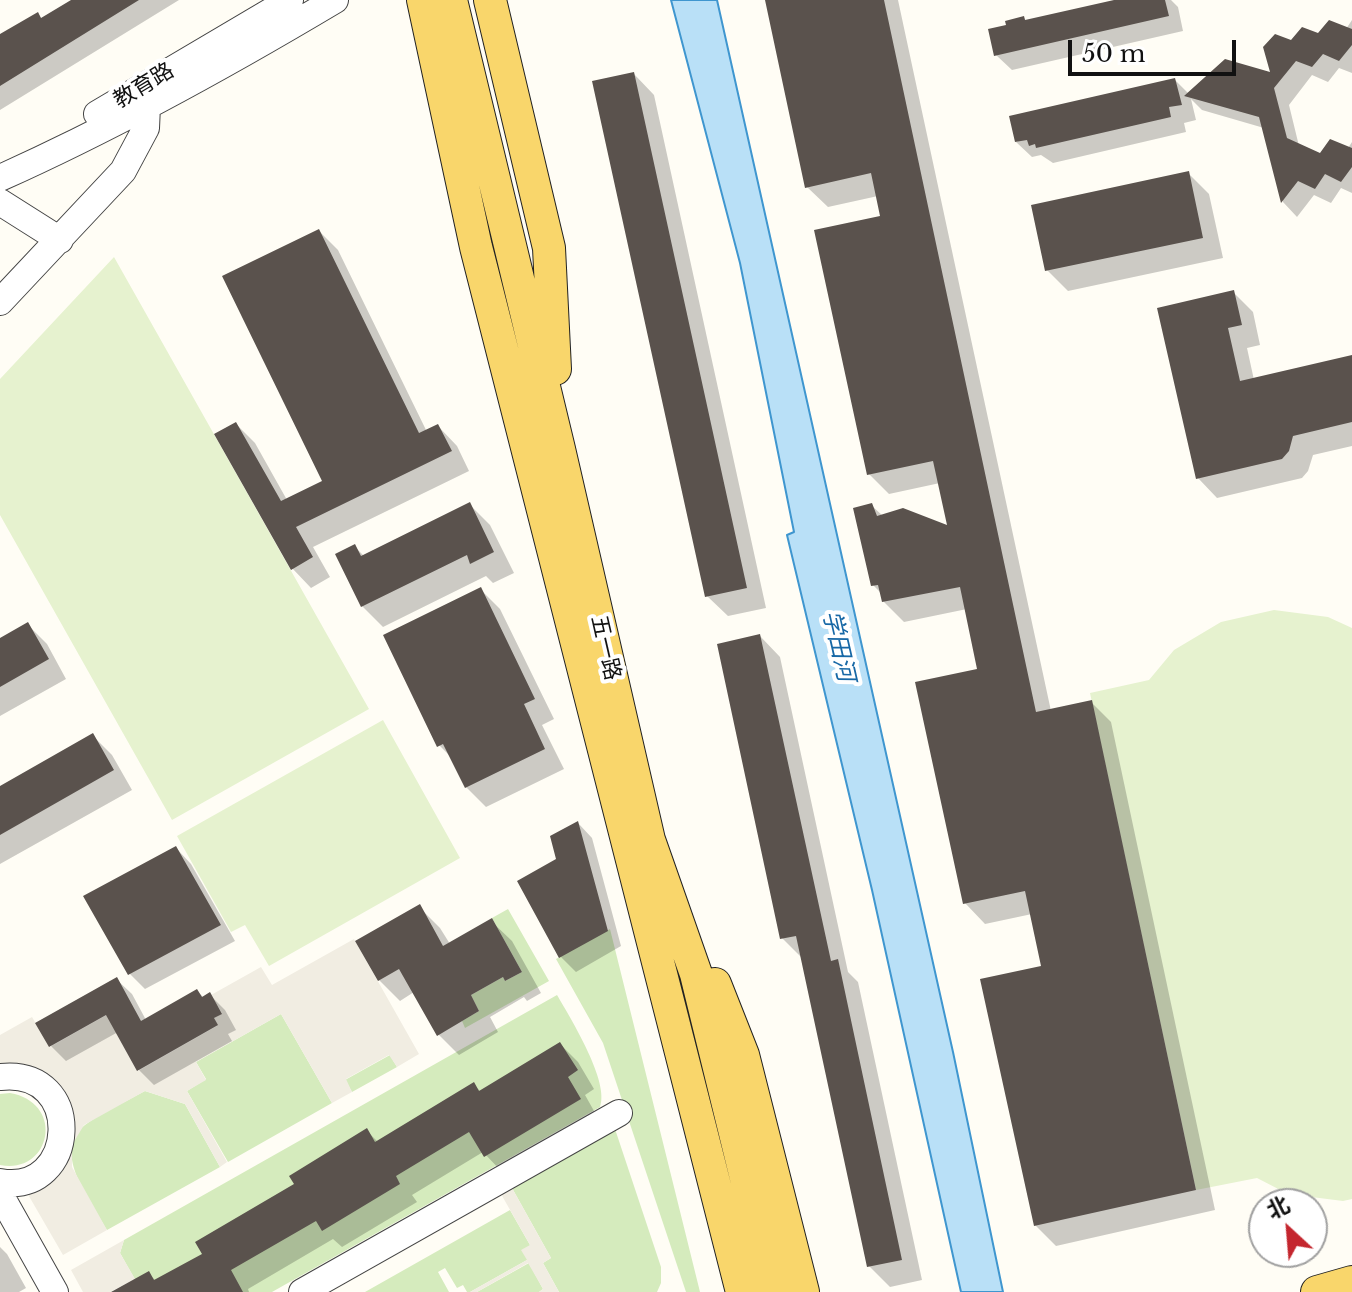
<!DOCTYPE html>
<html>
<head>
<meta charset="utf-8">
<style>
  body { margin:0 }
  #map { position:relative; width:1352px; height:1292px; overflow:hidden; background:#fffdf5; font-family:"Libre Baskerville","Noto Sans SC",serif }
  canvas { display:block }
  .north { position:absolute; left:1248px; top:1188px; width:80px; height:80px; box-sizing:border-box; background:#fff; border:2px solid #a0a0a0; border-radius:50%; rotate:334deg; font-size:22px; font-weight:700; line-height:32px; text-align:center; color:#111 }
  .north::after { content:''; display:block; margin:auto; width:28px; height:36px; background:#c4262e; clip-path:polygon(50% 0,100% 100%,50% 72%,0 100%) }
  .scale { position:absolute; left:1068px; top:40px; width:168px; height:36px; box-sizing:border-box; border:4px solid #111; border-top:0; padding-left:10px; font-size:24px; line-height:28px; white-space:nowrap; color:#111; -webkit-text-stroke:6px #fff; paint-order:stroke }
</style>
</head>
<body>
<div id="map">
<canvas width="1352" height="1292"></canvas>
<div class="north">北</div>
<div class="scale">50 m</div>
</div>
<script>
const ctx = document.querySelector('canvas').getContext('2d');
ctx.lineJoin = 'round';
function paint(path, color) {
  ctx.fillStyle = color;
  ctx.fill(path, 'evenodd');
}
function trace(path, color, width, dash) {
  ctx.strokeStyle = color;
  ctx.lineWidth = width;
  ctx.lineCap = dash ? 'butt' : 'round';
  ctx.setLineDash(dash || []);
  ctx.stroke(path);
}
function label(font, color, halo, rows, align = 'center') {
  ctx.font = font + ' "Libre Baskerville","Noto Sans SC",serif';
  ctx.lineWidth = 8;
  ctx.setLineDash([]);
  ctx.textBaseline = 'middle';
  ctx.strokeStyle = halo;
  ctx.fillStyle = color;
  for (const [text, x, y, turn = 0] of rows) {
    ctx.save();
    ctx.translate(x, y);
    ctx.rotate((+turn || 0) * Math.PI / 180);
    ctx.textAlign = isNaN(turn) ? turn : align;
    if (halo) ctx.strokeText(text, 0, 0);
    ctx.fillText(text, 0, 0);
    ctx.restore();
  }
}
paint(new Path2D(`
  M508,909L549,981L465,1028L462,1021L479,1011L471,995L503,977L505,981L522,972L492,918Z
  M610,929L700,1292H686L603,1043L556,959Z
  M557,995C571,1019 610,1082 600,1107L272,1292H142L120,1253L124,1240Z
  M281,1014L332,1103L228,1162L187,1091L206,1079L196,1062Z
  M390,1055L397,1067L352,1092L345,1080Z
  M145,1091L185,1104L220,1167L107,1230C92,1203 50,1151 85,1125C102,1112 125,1102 145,1091Z
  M10,1093C66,1103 51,1175 0,1165V1094Z
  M615,1129L661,1267V1283L657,1292H559L543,1263L551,1258L512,1188Z
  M510,1210L530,1245L527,1260L470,1292H467L463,1285L457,1288L445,1268L438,1272L449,1292H365Z
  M529,1263L543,1289L539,1292H477Z`), '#d5ebbd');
paint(new Path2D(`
  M114,257L369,709L172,820L0,515V379Z
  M1274,610L1328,617L1352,628V1199L1343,1201L1288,1194L1257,1178L1196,1190L1090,693L1149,680L1174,650L1221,622Z
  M383,720L460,858L269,966L245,925L231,932L177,836Z`), '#e6f2cf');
paint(new Path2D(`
  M354,939L419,1054L397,1067L389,1055L346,1079L352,1092L332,1103L281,1014L196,1062L206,1080L187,1091L227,1162L220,1167L185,1104L145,1091L84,1125L72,1145V1167L107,1230L63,1255L26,1191L67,1159L72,1145L73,1122L0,1066V1035L32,1017L50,1047L119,1008L117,1035L138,1071L217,1026L214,1018L222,1013L211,995L261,967L272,985Z
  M512,1188L551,1258L543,1263L559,1292H539L543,1289L528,1263L477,1292H470L527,1260L521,1250L530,1245L501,1194Z
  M124,1240L120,1253L135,1279L110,1292H83L71,1270Z`), '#f1ede2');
const water = new Path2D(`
  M671,0H717L953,1052L1003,1292H961L872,890L787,535L794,532L740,263Z`);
paint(water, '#b9e0f7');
trace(water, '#3f96cf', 2);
paint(new Path2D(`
  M74,0H179L0,110V37L37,14L43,20Z
  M767,0H898L1051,711L1091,702L1111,722L1215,1210L1056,1246L1035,1225L1044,968L1032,914L985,924L965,903L980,670L967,609L904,622L883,601L882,594L873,585L871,505L883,516L949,529L940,483L889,494L869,474L883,218L878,196L828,207L807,187Z
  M1123,0H1171L1178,7L1183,31L1012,70L996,55L1024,18L1027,22Z
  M1352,20V73L1339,68L1328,82L1312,75L1289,105L1299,146L1320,155L1348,148L1352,142V193L1341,188L1331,203L1314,195L1297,217L1283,202L1264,128L1202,110L1191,99L1196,120L1184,123L1186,132L1053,163L1041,155L1032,157L1016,142L1175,80L1189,94L1273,75L1291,43L1346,29Z
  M634,74L654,95L766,608L728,616L707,596Z
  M1189,174L1209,194L1223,258L1068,291L1047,270Z
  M319,231L338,250L427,432L438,426L457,446L469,471L313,547L330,577L311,588L292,568L236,424L255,443L287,500L325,482Z
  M1233,292L1253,312L1260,345L1247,348L1254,380L1352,357V446L1313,455L1308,471L1302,478L1217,498L1198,478Z
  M470,505L490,525L514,573L493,583L486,576L383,627L362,606L355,547L364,556Z
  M480,589L500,609L554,719L542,725L564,769L486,807L466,787L453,759L439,745Z
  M28,625L47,644L66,679L0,716V640Z
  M760,636L780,657L848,972L858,982L922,1280L890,1287L869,1266L803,959L782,938Z
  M93,736L112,755L132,790L0,864V788Z
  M578,823L592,838L621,946L576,972L561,957L559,860Z
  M176,848L191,864L235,941L145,989L130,974Z
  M419,907L440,928L450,944L491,921L512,941L541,993L527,1001L524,997L490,1017L498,1032L459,1055L438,1034L414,992L400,1001L379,980Z
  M116,979L132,994L146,1020L197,991L204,998L210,995L225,1010L236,1030L228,1034L232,1041L154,1085L139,1070L118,1032L66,1061L51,1046Z
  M560,1044L578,1062L594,1089L585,1095L598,1118L504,1174L483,1152L412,1195L417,1202L342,1247L333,1239L248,1289L249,1292H115L149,1274L156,1281L204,1255L367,1131L378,1142L474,1085L481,1092Z
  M0,1247L7,1254L26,1288L19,1292H0Z`), '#0003');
paint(new Path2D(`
  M71,0H139L0,86V34L38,12L41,18Z
  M765,0H884L1036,712L1092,700L1196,1190L1034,1226L980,979L1041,966L1025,891L963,904L915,682L977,669L960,587L882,602L878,585L871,586L853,508L872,503L877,516L903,508L947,525L933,461L867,475L814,230L880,216L871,173L805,188Z
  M1114,0H1165L1169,16L994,56L988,29L1006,25L1005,21L1024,16L1025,20Z
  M1329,20L1352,29V45L1339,61L1323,54L1312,67L1296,61L1274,88L1287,138L1320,153L1330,139L1352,148V167L1341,182L1325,174L1315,189L1298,181L1281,203L1259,117L1184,96L1225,59L1270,72L1263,47L1275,34L1291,40L1302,27L1318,33Z
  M634,72L747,588L705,597L592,81Z
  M1175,78L1182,105L1169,107L1171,117L1036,148L1035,144L1029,146L1027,140L1015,142L1009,116Z
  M1189,171L1203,238L1045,271L1031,205Z
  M319,229L419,433L438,424L452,451L296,527L313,557L291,570L214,434L236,422L281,501L322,481L222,276Z
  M1234,290L1242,325L1228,328L1240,381L1352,355V422L1293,436L1289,451L1282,459L1196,479L1157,308Z
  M470,502L494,552L470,564L467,555L361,607L335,554L355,544L361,556Z
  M481,587L535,699L524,704L545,749L465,788L443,744L437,747L383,635Z
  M28,622L49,659L0,687V638Z
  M760,634L831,961L838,959L902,1260L867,1267L796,936L780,939L717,644Z
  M93,733L114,770L0,835V786Z
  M578,821L608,931L559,958L517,881L556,859L550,836Z
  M176,846L221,925L128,975L83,896Z
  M420,904L443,946L492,918L522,972L505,981L503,977L471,995L479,1011L437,1036L399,969L378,981L355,941Z
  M117,977L141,1021L197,989L202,997L210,992L222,1014L214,1018L218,1025L137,1071L106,1015L49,1047L35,1023Z
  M560,1042L578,1070L568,1077L581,1099L484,1157L469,1132L396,1176L400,1184L322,1231L316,1221L231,1270L243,1292H111L149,1271L154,1280L202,1254L195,1242L294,1184L289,1176L367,1128L375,1142L474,1082L479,1091Z`), '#5a524d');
const minor = new Path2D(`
  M97,114L290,0
  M0,178C116,126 226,65 335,0
  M0,202L60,240
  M0,302L123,171L146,128L147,106
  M0,1077C86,1067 78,1196 0,1182
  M0,1194L55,1292
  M302,1292L619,1113`);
const major = new Path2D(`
  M423,0L476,247L742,1292
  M451,0L559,449L649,840L696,974L774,1292
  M490,0L549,248L555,369
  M715,984L743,1055L803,1292
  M1317,1292L1352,1282`);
trace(minor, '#444', 28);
trace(major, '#222', 34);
trace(minor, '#fff', 26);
trace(major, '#f9d66b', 32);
label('22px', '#111', '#fff', [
  ["教育路",144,86,-31],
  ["五一路",605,648,77]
]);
label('italic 24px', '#1768a6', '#fff', [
  ["学田河",838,646,77]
]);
</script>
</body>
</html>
